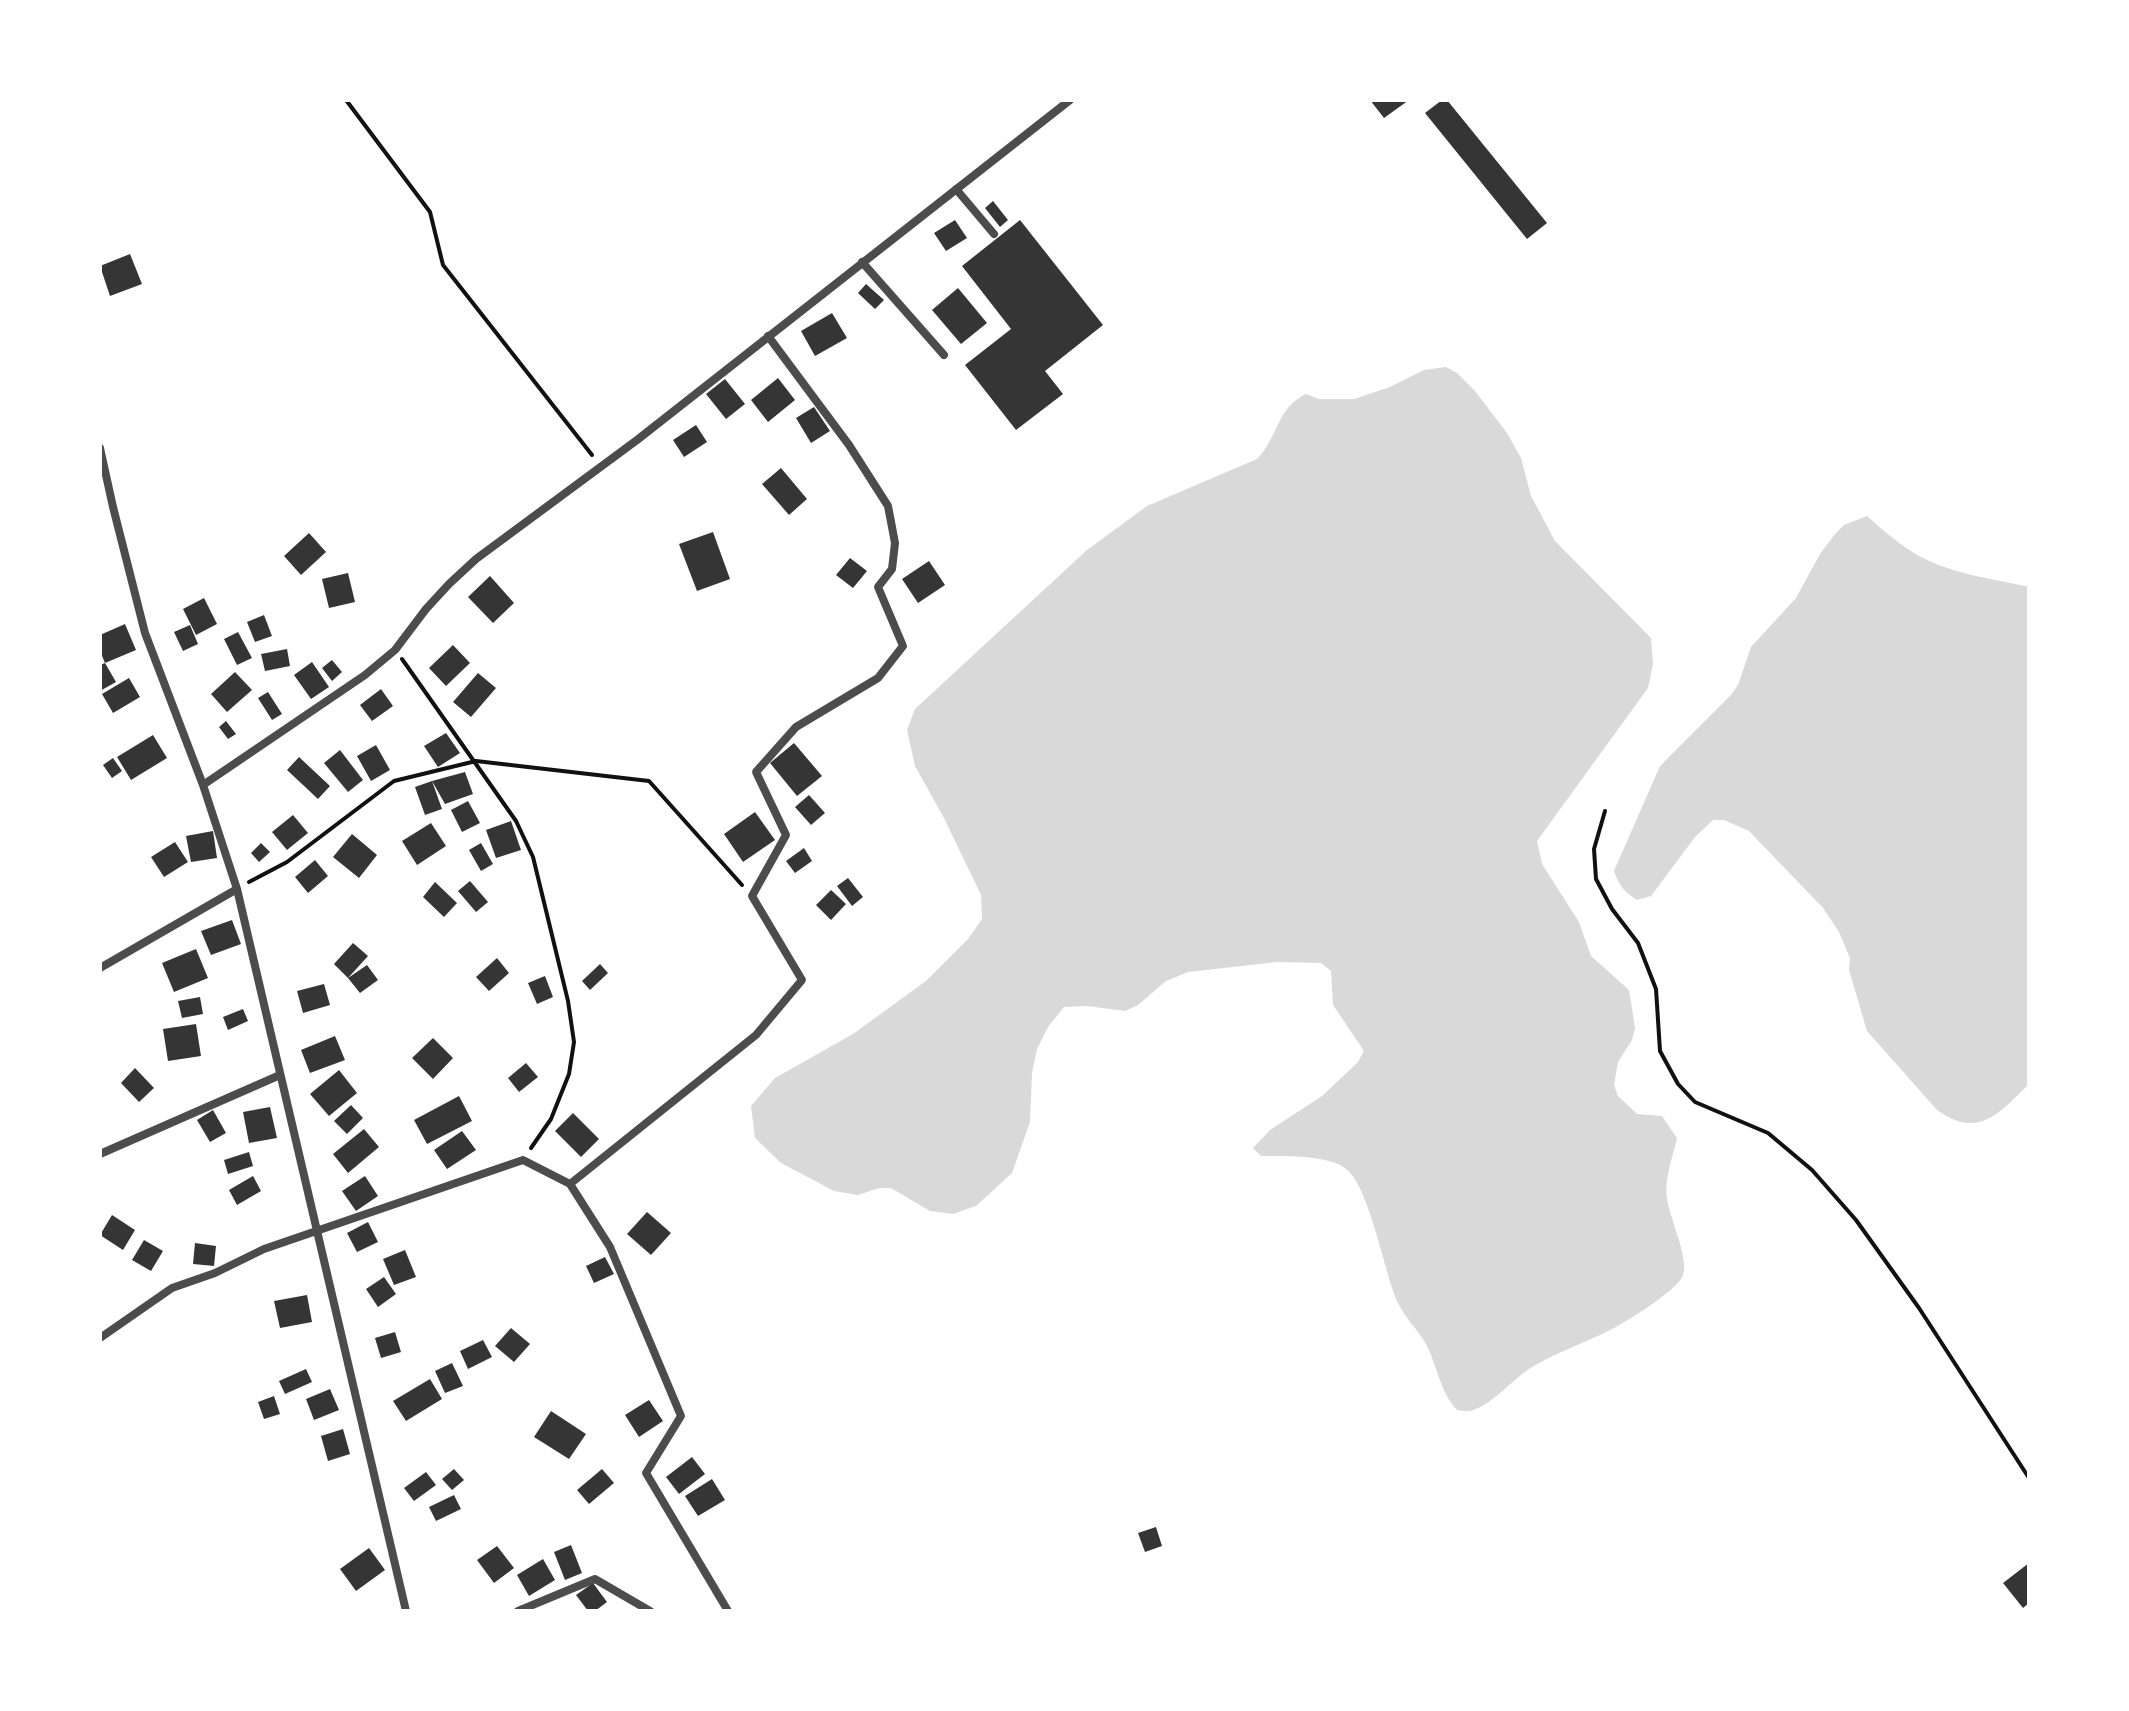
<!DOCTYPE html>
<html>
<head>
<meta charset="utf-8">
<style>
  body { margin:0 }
  #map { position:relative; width:2129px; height:1711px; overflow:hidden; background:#fff; font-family:Commissioner,sans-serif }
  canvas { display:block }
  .frame { position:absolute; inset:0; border:102px solid #fff; pointer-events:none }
</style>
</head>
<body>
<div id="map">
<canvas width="2129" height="1711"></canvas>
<div class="frame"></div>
</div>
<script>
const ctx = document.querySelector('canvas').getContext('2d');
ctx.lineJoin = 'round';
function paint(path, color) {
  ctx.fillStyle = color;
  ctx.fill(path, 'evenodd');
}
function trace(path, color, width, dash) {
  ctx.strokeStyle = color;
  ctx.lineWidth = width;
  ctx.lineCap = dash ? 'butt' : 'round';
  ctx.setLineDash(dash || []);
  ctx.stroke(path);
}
paint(new Path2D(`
  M1446,367L1457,373L1475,391L1507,433L1521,458L1531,496L1555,541L1651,638L1653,664L1648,688L1537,841L1542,864L1579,922L1591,956L1629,990L1635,1028L1632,1040L1618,1062L1614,1085L1618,1096L1637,1114L1662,1116L1677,1138C1673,1156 1664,1179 1667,1198C1669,1217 1689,1257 1683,1275C1678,1291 1617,1328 1600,1335C1576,1346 1551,1355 1529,1369C1512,1380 1489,1408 1469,1411C1465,1412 1461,1410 1457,1410C1440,1392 1437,1365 1426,1344C1418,1330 1405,1318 1398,1303C1384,1273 1370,1186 1345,1168C1328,1155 1283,1156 1261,1156L1253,1148L1270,1130L1322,1096L1358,1062L1364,1051L1333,1005L1331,971L1321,963L1277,962L1188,972L1166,981L1138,1005L1125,1011L1087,1006L1064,1007L1048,1027L1037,1049L1032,1073L1030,1122L1012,1173L976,1206L953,1214L930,1211L891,1188H879L858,1195L834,1191L781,1163L755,1138L751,1106L775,1078L853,1034L926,981L968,939L982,919L981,895L944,818L915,766L907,730L915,709L1087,550L1147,506L1257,459C1278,438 1277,407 1306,394L1319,399H1354L1390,387L1424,370Z
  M1867,516C1884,531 1901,546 1921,557C1953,574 1994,579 2029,587V1084C1999,1113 1979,1140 1937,1110L1867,1031L1849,970L1850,958L1839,932L1823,908L1749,831L1724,820H1713L1695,837L1651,896L1637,900C1624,892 1619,885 1614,871L1660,766L1731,695L1738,685L1751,647L1796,598L1820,554L1835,534L1844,525Z`), '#d9d9d9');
paint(new Path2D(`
  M1370,100H1409L1384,118Z
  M1442,100H1447L1547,223L1527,239L1425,113Z
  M993,201L1008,220L1000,227L985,208Z
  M955,220L967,238L946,251L934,233Z
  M1020,220L1103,325L1045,371L1063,394L1016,430L965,365L1011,329L962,266Z
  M130,254L142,284L110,296L100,266Z
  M866,284L884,300L875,309L858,293Z
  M958,288L987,323L961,344L932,310Z
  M832,313L847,338L815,356L801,331Z
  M778,378L795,400L768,422L751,400Z
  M725,379L745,404L726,419L706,394Z
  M814,407L830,431L811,443L796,418Z
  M696,425L707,442L684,457L673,440Z
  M781,468L807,499L789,515L762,484Z
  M713,532L730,579L697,591L679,544Z
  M309,533L326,552L301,575L284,556Z
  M850,558L867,571L853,588L836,575Z
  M929,561L945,585L918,603L902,579Z
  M348,573L355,602L329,608L322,579Z
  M490,576L514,603L493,623L468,597Z
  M204,598L217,624L196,635L183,609Z
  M264,615L272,636L255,642L247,622Z
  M125,624L136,650L105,663L100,651V635Z
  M190,625L198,644L183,651L174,632Z
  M238,632L252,658L237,665L224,639Z
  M453,645L470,663L446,686L429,668Z
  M287,649L290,666L265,671L261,654Z
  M332,660L342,672L332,681L322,668Z
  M312,662L329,687L311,699L294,675Z
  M105,663L116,682L100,691V665Z
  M235,672L252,690L227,712L211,694Z
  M478,673L496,688L471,717L453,702Z
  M129,678L140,697L113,713L102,694Z
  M381,689L393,706L372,721L360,705Z
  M268,692L282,714L272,720L258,698Z
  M226,721L236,734L228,739L219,727Z
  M446,733L460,753L438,767L424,746Z
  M153,735L167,758L131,780L117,757Z
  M794,743L822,776L797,796L770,763Z
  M376,745L390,770L371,781L357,756Z
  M340,750L363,780L348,792L324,763Z
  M299,757L330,786L318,799L287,770Z
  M113,758L122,771L112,778L103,765Z
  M465,772L473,794L445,804L432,781Z
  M432,781L442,809L425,815L415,787Z
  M809,795L825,813L811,825L795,807Z
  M468,801L480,823L462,832L451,810Z
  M755,812L775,840L743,862L724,834Z
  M293,815L308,833L287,850L272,832Z
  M511,821L521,850L496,858L486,830Z
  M431,823L446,846L417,865L402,841Z
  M213,831L217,858L191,862L186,836Z
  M352,834L377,855L359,878L333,857Z
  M175,842L188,862L164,877L151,857Z
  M261,843L270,852L259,862L251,853Z
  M481,843L493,864L481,871L469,850Z
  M804,848L812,861L795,873L786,861Z
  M315,860L328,876L308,893L295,877Z
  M848,878L863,897L852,906L837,886Z
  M470,881L488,902L476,912L458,891Z
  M435,882L457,903L444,917L423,897Z
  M831,890L846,904L831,920L816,905Z
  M232,920L241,944L211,955L201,931Z
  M353,943L368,956L348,978L367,965L378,980L360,993L348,978L334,964Z
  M196,949L208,978L174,992L162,963Z
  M497,958L509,973L489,991L476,977Z
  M600,964L608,973L590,990L582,981Z
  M545,976L553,997L537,1004L528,983Z
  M324,984L330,1005L303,1013L297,991Z
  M200,997L203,1014L182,1018L178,1001Z
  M243,1009L248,1021L228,1030L223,1017Z
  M196,1024L201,1056L168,1061L163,1029Z
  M335,1036L345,1060L310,1073L301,1050Z
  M433,1038L453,1058L433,1079L412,1058Z
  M526,1063L538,1077L519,1092L508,1078Z
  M135,1068L154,1088L139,1102L121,1083Z
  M339,1070L357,1093L329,1116L310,1094Z
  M459,1096L472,1121L427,1144L414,1120Z
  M351,1105L363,1118L347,1134L334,1121Z
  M270,1107L277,1138L249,1143L243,1112Z
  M213,1110L226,1133L210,1142L197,1120Z
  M573,1113L599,1139L581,1157L555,1131Z
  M364,1129L379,1147L348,1173L333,1154Z
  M462,1131L476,1150L447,1169L434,1150Z
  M249,1152L253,1166L228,1174L224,1160Z
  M253,1176L261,1191L237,1205L229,1190Z
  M365,1176L378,1196L356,1211L342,1191Z
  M647,1212L671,1233L651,1255L627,1234Z
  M112,1215L135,1230L123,1250L100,1235Z
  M368,1222L378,1242L357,1252L347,1233Z
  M144,1240L163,1251L151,1271L132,1260Z
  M195,1243L216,1246L214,1266L193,1264Z
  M405,1250L416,1277L394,1285L383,1259Z
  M605,1257L614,1274L594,1283L586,1266Z
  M384,1277L396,1294L378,1307L366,1289Z
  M307,1295L312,1322L280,1328L274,1301Z
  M511,1328L530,1344L514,1362L495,1346Z
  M395,1332L401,1352L381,1358L375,1338Z
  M483,1340L492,1357L468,1369L460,1351Z
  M452,1363L463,1386L445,1393L435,1371Z
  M306,1369L312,1382L285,1394L279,1381Z
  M430,1379L442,1399L406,1421L393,1401Z
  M330,1389L339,1410L314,1420L306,1399Z
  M274,1396L280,1414L264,1419L258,1402Z
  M649,1400L663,1421L639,1437L625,1415Z
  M551,1411L586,1434L569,1459L534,1437Z
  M343,1429L350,1454L328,1461L321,1436Z
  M692,1457L705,1474L679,1494L666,1477Z
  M454,1469L464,1480L452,1490L442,1479Z
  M602,1469L614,1483L589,1504L577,1490Z
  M426,1472L436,1485L414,1501L404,1488Z
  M712,1479L725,1500L698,1516L685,1496Z
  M454,1495L461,1509L436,1521L429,1507Z
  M1156,1527L1162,1546L1145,1552L1138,1533Z
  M571,1545L582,1573L565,1580L554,1552Z
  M497,1546L514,1568L494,1583L477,1560Z
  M369,1548L385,1570L356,1591L340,1569Z
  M543,1559L555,1580L529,1596L517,1575Z
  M2029,1563V1603L2023,1608L2003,1583Z
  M593,1583L607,1602L595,1611H588L576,1595Z`), '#353535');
trace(new Path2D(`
  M346,100L430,212L443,265L592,455
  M402,659L516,821L533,857L568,1001L574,1042L569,1074L551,1119L531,1148
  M1605,811L1594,849L1596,879L1612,909L1638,943L1656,989L1660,1051L1678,1084L1695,1102L1768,1133L1812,1170L1856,1220L1919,1308L2029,1478
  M249,882L287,862L394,781L476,761L649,781L742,885`), '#111', 4);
trace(new Path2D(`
  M956,189L994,234
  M862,262L944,355
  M100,448L113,507L145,633L203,785L237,889L406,1611
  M203,785L365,675L395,650L426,609L449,584L476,559L637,440L1070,100
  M100,968L237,889
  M100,1154L280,1075
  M570,1184L756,1035L802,980L752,896L786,835L756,772L796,727L878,678L903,646L878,587L892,569L895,543L888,506L849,445L768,336
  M100,1338L172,1288L215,1273L264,1249L523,1160L570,1184L610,1247L681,1416L646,1473L728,1611
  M518,1611L595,1579L650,1611`), '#4c4c4c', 8);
</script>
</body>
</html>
